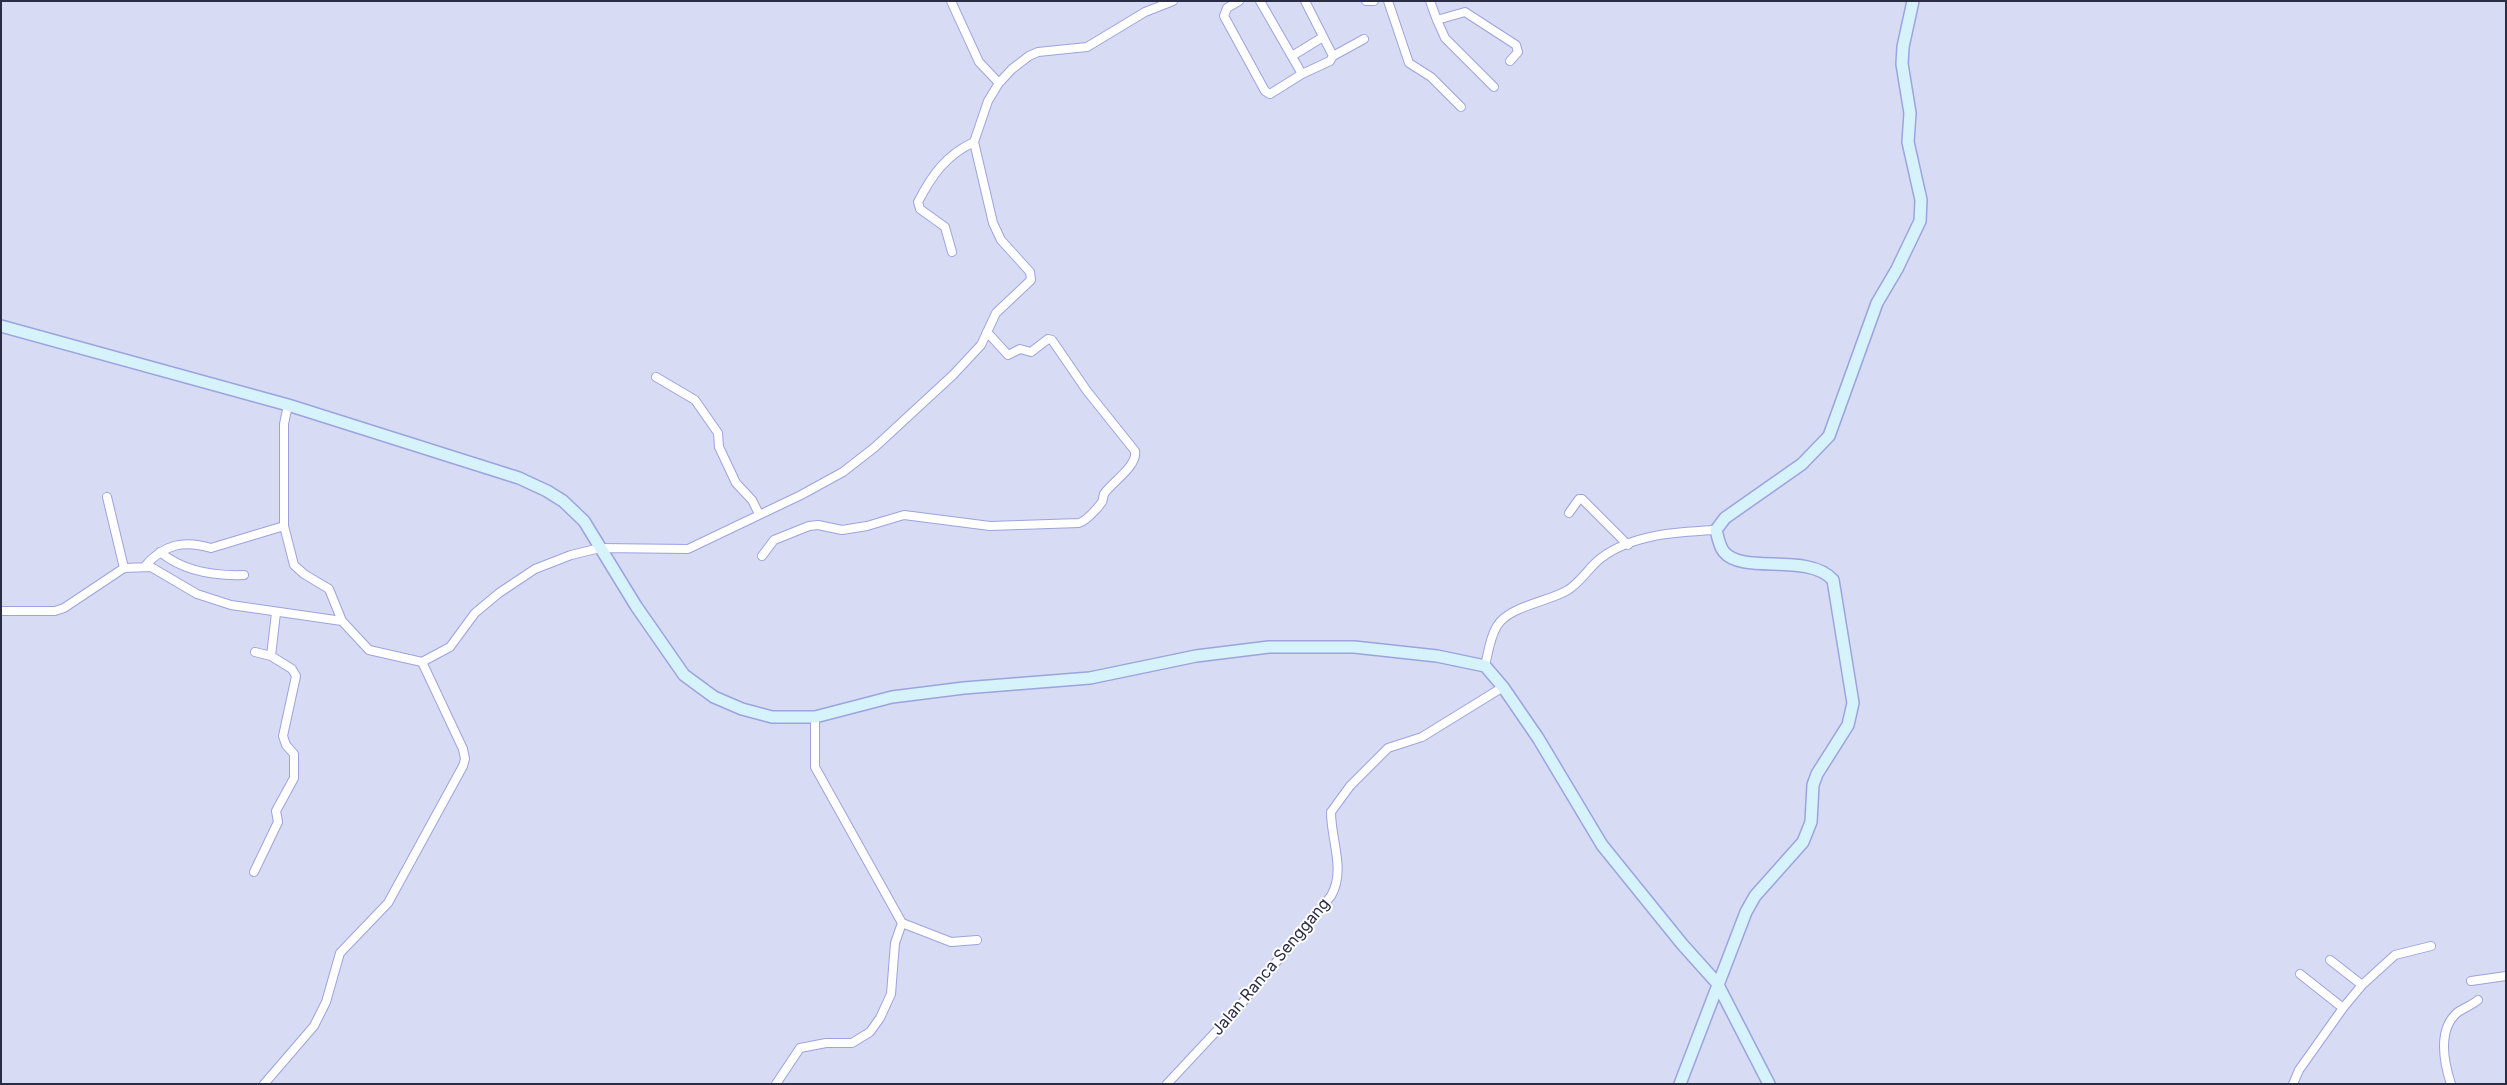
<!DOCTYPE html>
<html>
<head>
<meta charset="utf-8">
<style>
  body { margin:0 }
  #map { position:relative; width:2507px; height:1085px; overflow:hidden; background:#d7dbf4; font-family:Inter,sans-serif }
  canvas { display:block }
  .frame { position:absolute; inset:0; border:2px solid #2b2d45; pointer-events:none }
</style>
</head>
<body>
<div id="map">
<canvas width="2507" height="1085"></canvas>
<div class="frame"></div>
</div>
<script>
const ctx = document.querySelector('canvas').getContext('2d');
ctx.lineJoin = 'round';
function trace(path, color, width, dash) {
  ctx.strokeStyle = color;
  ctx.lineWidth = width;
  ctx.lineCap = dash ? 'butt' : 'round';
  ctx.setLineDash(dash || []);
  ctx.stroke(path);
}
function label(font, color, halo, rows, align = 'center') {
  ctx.font = font + ' Inter,sans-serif';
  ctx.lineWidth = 4;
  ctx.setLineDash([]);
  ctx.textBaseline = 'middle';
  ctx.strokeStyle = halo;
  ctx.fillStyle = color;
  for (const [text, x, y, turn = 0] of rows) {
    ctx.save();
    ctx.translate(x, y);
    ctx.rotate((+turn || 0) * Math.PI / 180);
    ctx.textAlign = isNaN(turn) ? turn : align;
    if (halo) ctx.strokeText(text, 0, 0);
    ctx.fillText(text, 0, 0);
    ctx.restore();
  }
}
const street = new Path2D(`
  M951,1L979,62L999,83
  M1239,1L1227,8L1224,16L1265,91L1270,94L1302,74L1260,1
  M1366,1H1374
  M1388,1L1409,63L1431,77L1461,107
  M1430,1L1437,20L1465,12L1516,45L1518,52L1510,61
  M1437,20L1445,38L1494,87
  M1292,56L1323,37
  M1333,56L1364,39
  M1302,74L1330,61L1333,56L1305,1
  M952,252L945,227L920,209L918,202C932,175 946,155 974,142
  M656,377L695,400L718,433L719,447L736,483L752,500L759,514
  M288,405L284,424V526L294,565L304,574L329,589L342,621
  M107,497L124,568
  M1569,513L1579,499H1582L1628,545
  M160,552C183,571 215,576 244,575
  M762,556L774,540L809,526L818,525L842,530L867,526L904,515L990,526L1079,523C1086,521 1098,508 1102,502C1103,500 1103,497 1104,494C1111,483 1138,466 1135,451L1087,391L1052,340L1048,339L1031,352L1020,349L1008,355L987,332
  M145,566C164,544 184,540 211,548L284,526
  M1,611H55L64,608L124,568L151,567L197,594L231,605L342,621L369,650L422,662L450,647L475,613L499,593L535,569L571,555L600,548L688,549L801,495L843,472L875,447L953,375L981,345L996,313L1031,280L1030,272L1001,240L993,223L974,142L988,101L999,83L1012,69L1029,56L1038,52L1087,47L1145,12L1173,1
  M255,652L271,656L276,613
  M1485,666C1488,653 1490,637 1497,626C1509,606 1548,602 1568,590C1582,581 1589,567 1601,558C1633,534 1678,532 1716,530
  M254,872L278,822L276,811L294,778V754L286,745L283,736L296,676L292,669L271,656
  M902,923L951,942L977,940
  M2330,960L2362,985
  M2300,974L2343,1008
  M2471,981L2506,976
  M264,1084L314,1026L326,1002L340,953L388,903L463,766L465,759L463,749L422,662
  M776,1084L800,1048L826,1043H852L870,1032L880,1018L891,994L895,943L902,923L815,767V717
  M1167,1084L1238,1008L1331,896C1346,870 1331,841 1331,812L1350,786L1388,748L1422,737L1503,687
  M2293,1084L2299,1070L2343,1008L2362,985L2395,955L2431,946
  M2451,1084C2444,1063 2437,1029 2458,1012C2464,1008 2472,1005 2478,1000`);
const secondary = new Path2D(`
  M1,326L288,405L519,478L547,491L563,501L584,521L636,606L684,675L714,697L742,709L772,717H815L892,697L964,688L1090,678L1196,656L1269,647H1354L1437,656L1485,666L1503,687L1538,738L1602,845L1682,944L1717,983L1769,1084
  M1680,1084L1746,912L1755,896L1803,842L1811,822L1813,785L1817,774L1848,725L1853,703L1833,580C1808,552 1743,575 1724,552C1719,546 1718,537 1716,530L1725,518L1802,464L1829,436L1877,303L1897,269L1920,221L1921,200L1908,142L1910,113L1902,64L1903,47L1913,1`);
trace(street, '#9ca3df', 10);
trace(secondary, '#9ca3df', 14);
trace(street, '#fff', 8);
trace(secondary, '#d6f3fb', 11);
label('16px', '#2b2d45', '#fefefe', [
  ["Jalan Ranca Senggang",1271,967,-50]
]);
</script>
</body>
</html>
